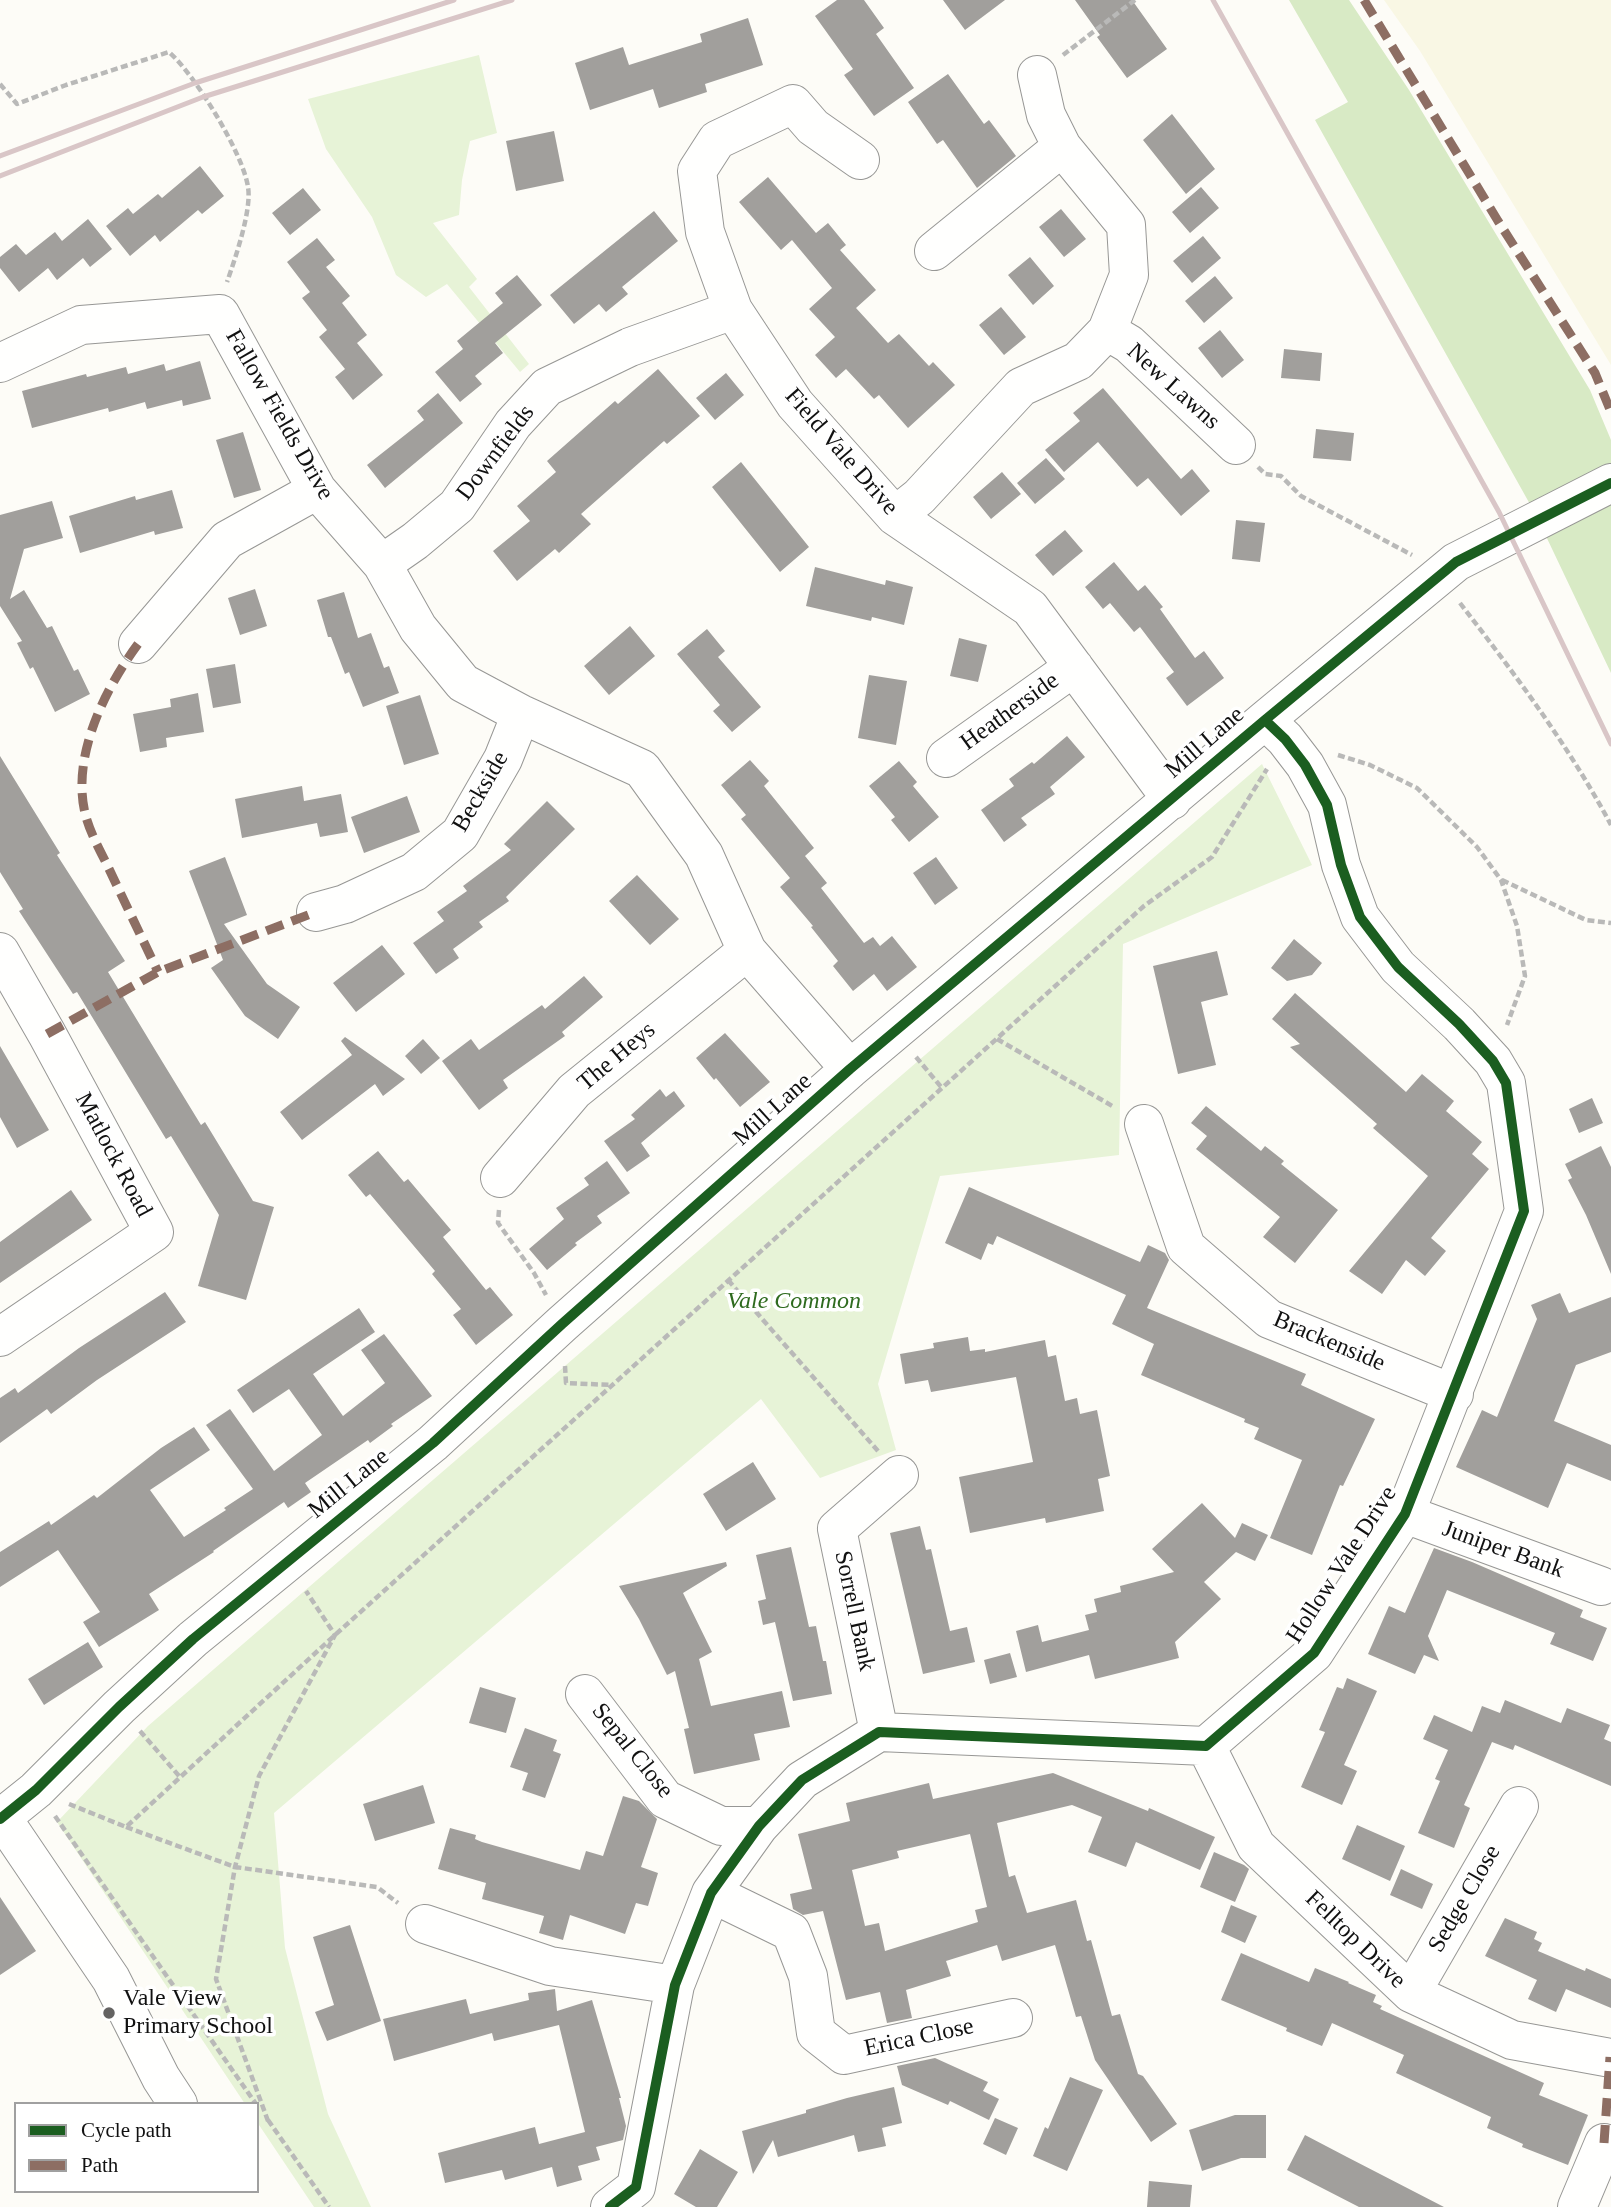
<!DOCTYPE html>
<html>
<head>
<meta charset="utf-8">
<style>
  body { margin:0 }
  #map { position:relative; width:1611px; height:2207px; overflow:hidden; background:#fdfcf7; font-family:"Times New Roman",serif }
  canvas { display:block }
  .legend { position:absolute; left:14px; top:2102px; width:245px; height:91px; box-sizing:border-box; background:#fff; border:2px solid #a0a0a0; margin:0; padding:9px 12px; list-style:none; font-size:21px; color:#111 }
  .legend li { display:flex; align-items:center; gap:14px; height:35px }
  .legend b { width:35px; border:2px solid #a0a0a0 }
</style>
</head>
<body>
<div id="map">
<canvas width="1611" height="2207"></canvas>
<ul class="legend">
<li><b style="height:9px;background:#1b5e20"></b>Cycle path</li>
<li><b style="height:9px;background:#8d6e63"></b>Path</li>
</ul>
</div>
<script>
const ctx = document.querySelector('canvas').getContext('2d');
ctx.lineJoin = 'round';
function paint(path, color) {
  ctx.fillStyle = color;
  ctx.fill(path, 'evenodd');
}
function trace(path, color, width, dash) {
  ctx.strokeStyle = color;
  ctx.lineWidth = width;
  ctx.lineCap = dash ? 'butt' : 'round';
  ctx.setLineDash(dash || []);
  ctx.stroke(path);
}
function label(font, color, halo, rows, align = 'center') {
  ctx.font = font + ' "Times New Roman",serif';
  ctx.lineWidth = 7;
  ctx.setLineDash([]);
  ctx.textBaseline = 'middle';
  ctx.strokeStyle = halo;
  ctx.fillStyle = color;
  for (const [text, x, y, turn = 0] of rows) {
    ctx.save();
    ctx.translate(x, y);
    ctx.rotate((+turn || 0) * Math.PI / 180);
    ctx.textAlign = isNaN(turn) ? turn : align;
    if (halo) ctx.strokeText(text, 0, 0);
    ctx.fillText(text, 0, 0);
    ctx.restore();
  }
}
paint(new Path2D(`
  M1384,0H1611V365L1420,51Z`), '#f9f7e4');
paint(new Path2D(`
  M479,55L497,133L470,141L462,180L459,215L433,223L477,279L469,287L529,364L520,372L447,284L426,297L396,275L372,217L326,149L308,99Z
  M1262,764L1312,865L1123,944L1119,1155L940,1176L878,1384L896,1450L820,1478L761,1399L274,1813L285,1948L328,2114L371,2207H314L257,2122V2104H245L57,1822L148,1726Z`), '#e7f3d7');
paint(new Path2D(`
  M1289,0H1349L1409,90L1590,390L1611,440V467L1531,506L1315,120L1348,102Z
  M1611,498V673L1544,532Z`), '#d8eac5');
paint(new Path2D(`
  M837,0H864L884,28L876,34L914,88L874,116L844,75L853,69L815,16Z
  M943,0H1005L965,30Z
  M1075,0H1132L1167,49L1127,78L1097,37L1100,35Z
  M748,18L763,65L705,84L707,92L659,108L653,89L590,110L575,63L623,47L629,65L702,42L700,34Z
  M948,74L984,124L989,120L1016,156L977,188L943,140L937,144L908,102Z
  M1172,114L1215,169L1186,194L1143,140Z
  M554,131L564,181L516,191L506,141Z
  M200,166L224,196L202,214L198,210L160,242L155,235L130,256L106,226L128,208L133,214L158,194L162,198Z
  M768,177L816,233L828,223L846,245L840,250L876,290L856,308L888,343L899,334L929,366L933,362L955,385L908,428L879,395L874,399L846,369L836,378L815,355L835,337L809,309L832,288L792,240L781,250L739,202Z
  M1201,187L1219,208L1190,233L1172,212Z
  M303,188L321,210L290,235L272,213Z
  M1061,209L1086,239L1064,257L1039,227Z
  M654,211L678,241L622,287L628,294L606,312L599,304L574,324L550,295Z
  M88,219L112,249L90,267L83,258L57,280L48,268L19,292L0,268V257L16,244L26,255L55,232L62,241Z
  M1203,236L1221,258L1192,283L1173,261Z
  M317,238L335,260L326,267L350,296L342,303L367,335L357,343L383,375L353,400L335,377L345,369L319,337L327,330L302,298L310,292L287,262Z
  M1030,257L1054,286L1033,305L1008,275Z
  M517,275L542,305L495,343L503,353L475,376L482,384L460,402L435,372L463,349L457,341L503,303L495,293Z
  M1215,276L1233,298L1204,323L1185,301Z
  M1001,307L1026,337L1004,355L979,325Z
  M1220,330L1244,360L1222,378L1198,348Z
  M1284,349L1322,353L1320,381L1281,378Z
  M200,361L211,399L183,406L182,400L147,409L145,402L109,412L108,408L32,428L22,391L86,374L87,377L126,367L128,374L164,364L166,371Z
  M658,369L700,416L667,444L664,441L581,514L591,524L559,553L555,549L517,581L493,551L530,521L517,506L556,472L547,461L615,401L618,404Z
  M726,373L744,395L715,420L696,398Z
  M1103,388L1181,479L1192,469L1210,491L1181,516L1148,478L1137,487L1098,442L1064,472L1045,450L1080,421L1073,413Z
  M438,393L463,423L385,488L367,465L424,420L417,411Z
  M1316,429L1354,433L1351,461L1313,458Z
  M243,432L261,490L234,498L216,440Z
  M1046,458L1065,479L1035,504L1017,483Z
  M741,462L809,547L780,572L712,487Z
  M1002,472L1021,494L991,519L973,497Z
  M172,490L183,528L155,535L154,531L80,553L69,516L135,496L136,500Z
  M52,501L63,538L24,549L10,599L24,590L47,628L52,626L74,671L78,669L90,694L55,712L33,667L30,669L17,643L22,641L0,606V515Z
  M1236,520L1265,523L1260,562L1232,559Z
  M1065,530L1083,551L1053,576L1035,555Z
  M1114,562L1138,591L1145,585L1163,607L1160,609L1195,658L1204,651L1224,678L1187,706L1166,678L1174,672L1140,627L1134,632L1110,603L1103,609L1085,587Z
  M815,567L885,585L886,580L913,587L904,625L872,617L871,621L806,606Z
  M255,589L267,626L240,635L228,598Z
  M344,592L358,638L371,633L384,668L389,666L399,693L363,707L349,672L345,674L331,637H328L317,600Z
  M630,626L655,656L609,695L584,666Z
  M707,629L725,651L718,657L761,707L732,732L713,711L720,705L677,654Z
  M959,638L987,645L978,682L950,676Z
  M235,664L241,703L213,708L206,669Z
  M869,675L907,681L896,745L858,738Z
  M198,693L204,732L166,738L167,747L140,752L133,714L171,707L170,699Z
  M420,695L439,754L404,765L386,706Z
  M1067,736L1085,757L1050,787L1055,794L1021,818L1027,825L1004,842L981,810L1014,786L1009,779L1032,762L1034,764Z
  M0,756L60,853L57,855L125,961L108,972L157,1053L201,1125L205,1122L253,1201L274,1207L246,1300L198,1286L219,1215L171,1136L166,1139L77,992L73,994L19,911L23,909L0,872Z
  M750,760L769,781L764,786L814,848L805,856L827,883L821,888L864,943L873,937L880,946L892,936L917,967L887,991L874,974L853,991L833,966L838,961L811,927L813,926L780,887L790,878L741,819L746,815L721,785Z
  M899,761L917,782L913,786L939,817L909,842L891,820L895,817L869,786Z
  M302,786L304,801L341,794L348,832L320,837L317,823L242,838L235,799Z
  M407,796L420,832L364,853L351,817Z
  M547,801L575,829L506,897L509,901L479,922L483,927L453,949L459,958L436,974L413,943L444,921L437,912L467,891L463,886L511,850L504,844Z
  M225,857L247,915L224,924L267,984L300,1007L278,1039L245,1016L211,968L223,960L189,871Z
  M936,857L958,888L935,905L913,873Z
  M637,875L679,919L650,945L609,901Z
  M1294,939L1322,963L1312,975L1287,981L1271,968Z
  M382,945L405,974L356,1012L333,983Z
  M1217,951L1228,995L1201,1002L1216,1065L1178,1074L1153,966Z
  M584,976L603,997L562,1032L565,1036L503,1080L508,1088L479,1110L442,1061L471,1039L479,1050L542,1005L545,1009Z
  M1295,993L1406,1092L1422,1074L1454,1101L1446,1111L1482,1142L1472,1154L1489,1169L1431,1238L1446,1251L1425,1276L1406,1260L1382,1294L1349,1271L1428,1176L1373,1128L1377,1124L1290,1047L1300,1044L1272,1019Z
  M725,1033L770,1082L740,1107L716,1078L714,1080L696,1058Z
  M345,1037L405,1079L383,1096L375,1084L302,1140L280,1112L352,1055L341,1041Z
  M423,1039L440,1058L421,1074L405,1056Z
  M0,1046L49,1130L17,1148L0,1117Z
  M660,1089L666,1097L674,1091L685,1106L641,1143L650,1156L627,1172L604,1141L635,1119L631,1115Z
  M1592,1098L1603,1123L1579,1133L1569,1109Z
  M1206,1106L1261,1151L1265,1146L1284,1161L1281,1164L1338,1210L1295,1263L1263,1237L1280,1217L1196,1149L1207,1136L1191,1123Z
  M1601,1146L1611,1167V1274L1586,1215L1568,1180L1572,1178L1565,1164Z
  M378,1151L404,1182L408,1179L451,1230L443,1237L486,1290L490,1287L513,1315L476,1345L453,1315L461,1309L432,1274L435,1271L370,1194L366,1197L348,1175Z
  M607,1161L630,1193L597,1216L602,1223L575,1243L577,1245L547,1270L529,1249L564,1219L556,1208L589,1185L584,1178Z
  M969,1187L1140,1262L1148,1245L1165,1253L1169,1260L1147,1308L1306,1374L1301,1385L1375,1419L1343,1486L1340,1485L1312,1555L1270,1538L1302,1460L1254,1439L1259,1428L1244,1422L1245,1419L1141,1375L1154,1344L1112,1324L1126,1295L997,1236L993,1245L988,1243L981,1260L945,1243Z
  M71,1190L92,1220L0,1283V1242Z
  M165,1292L186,1322L97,1380L51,1414L47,1409L0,1443V1398L15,1388L18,1393L79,1348Z
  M1560,1293L1569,1313L1611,1297V1352L1576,1365L1554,1421L1611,1445V1481L1567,1463L1548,1508L1456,1467L1482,1410L1497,1417L1537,1319L1531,1305Z
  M359,1308L375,1332L313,1374L343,1416L385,1383L361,1350L384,1334L432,1396L391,1424L393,1426L370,1443L368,1440L305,1483L311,1492L288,1508L284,1502L213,1551L214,1552L149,1594L159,1610L99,1647L83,1622L100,1612L58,1550L0,1587V1552L49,1521L51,1525L94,1495L97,1498L161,1448L194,1427L210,1450L150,1490L184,1537L226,1510L224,1508L253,1489L206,1425L230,1409L274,1471L322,1435L289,1389L253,1413L237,1390Z
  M968,1337L970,1351L985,1349V1352L1045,1340L1048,1357L1056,1355L1065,1401L1077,1398L1080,1414L1097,1410L1110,1476L1098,1479L1104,1511L1046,1523L1045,1518L970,1533L959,1477L1033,1462L1016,1377L931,1392L928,1380L905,1384L900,1354L934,1348L933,1343Z
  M753,1462L776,1499L726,1531L703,1494Z
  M1202,1503L1235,1538L1242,1523L1268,1535L1255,1561L1236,1552L1204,1582L1221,1599L1175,1642L1179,1658L1095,1679L1089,1655L1026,1672L1016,1631L1038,1625L1042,1642L1089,1630L1085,1615L1097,1612L1094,1599L1121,1592L1120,1586L1174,1572L1152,1549Z
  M920,1526L926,1550L931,1549L950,1631L967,1627L975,1662L923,1674L890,1533Z
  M791,1547L809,1627L816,1626L823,1661H826L832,1694L793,1701L775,1622L763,1625L758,1601L766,1599L756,1555Z
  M1434,1548L1472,1562L1583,1610L1580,1617L1607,1628L1593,1661L1550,1644L1555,1633L1447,1590L1428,1636L1439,1661L1424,1655L1415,1674L1368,1654L1389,1606L1405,1613Z
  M726,1562L727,1566L683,1593L712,1652L699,1659L711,1706L782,1691L790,1727L754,1734L760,1760L694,1774L684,1729L689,1728L675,1671L667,1675L639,1619L619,1586Z
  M88,1642L103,1667L44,1705L28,1679Z
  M1010,1653L1017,1677L990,1684L984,1660Z
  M1347,1678L1377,1691L1344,1765L1357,1771L1342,1805L1301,1787L1325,1732L1319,1730L1337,1687L1343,1689Z
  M480,1687L516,1698L506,1733L469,1723Z
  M1505,1700L1561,1723L1567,1708L1610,1725L1604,1739L1611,1742V1786L1515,1745L1513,1750L1492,1742L1464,1805L1470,1808L1454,1848L1418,1833L1440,1781L1435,1779L1448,1750L1423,1739L1434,1715L1472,1732L1482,1706L1500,1713Z
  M525,1728L557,1740L553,1751L561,1754L545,1798L522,1790L528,1773L510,1767Z
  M1053,1773L1148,1811L1149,1808L1215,1837L1200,1870L1136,1842L1126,1867L1088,1852L1102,1817L1072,1805L997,1823L1009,1877L1015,1875L1027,1913L1076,1900L1087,1941L1091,1940L1112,2016L1120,2014L1138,2074L1143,2076L1177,2124L1151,2142L1095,2060L1081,2016L1076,2017L1055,1945L1002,1961L997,1945L946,1961L951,1976L906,1990L912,2018L887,2023L880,1992L846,2000L823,1911L803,1915L793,1909L790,1894L812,1889L798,1834L850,1821L846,1803L929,1783L933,1799ZM970,1834L987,1907L975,1910L978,1922L885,1951L879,1923L865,1926L852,1870L899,1858L897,1851Z
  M423,1785L435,1823L375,1841L363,1804Z
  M623,1796L639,1801L657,1819L641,1867L658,1873L648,1906L636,1903L625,1934L570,1915L563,1940L539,1933L544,1916L482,1899L486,1883L438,1869L450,1828L476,1835L475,1839L482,1842L580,1870L586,1851L603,1856Z
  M1357,1825L1405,1846L1390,1881L1342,1859Z
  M1214,1852L1244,1865L1249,1869L1235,1902L1200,1887Z
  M1401,1869L1433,1884L1422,1909L1390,1895Z
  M0,1897L36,1951L0,1975Z
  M1231,1905L1257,1916L1245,1943L1221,1932Z
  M1505,1918L1537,1932L1534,1939L1542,1943L1538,1951L1585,1971L1586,1968L1611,1979V2008L1566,1989L1556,2012L1528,1999L1537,1980L1485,1956Z
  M350,1925L381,2021L327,2041L315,2012L334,2005L313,1937Z
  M1241,1953L1309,1982L1315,1968L1349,1982L1348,1983L1376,1995L1373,2002L1382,2006L1380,2009L1544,2083L1539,2095L1588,2115L1568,2165L1522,2147L1523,2144L1487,2128L1491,2117L1396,2073L1404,2055L1332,2023L1322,2046L1286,2031L1287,2028L1221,2000Z
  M555,1989L557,2011L592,2000L621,2098H619L626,2126L623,2140L596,2147L600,2160L578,2166L582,2180L557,2187L552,2167L505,2180L502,2170L445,2183L438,2153L535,2127L539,2144L585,2132L559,2025L494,2041L492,2033L394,2061L383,2019L466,1999L470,2014L529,2000L528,1993Z
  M935,2058L988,2082L983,2091L999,2099L989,2120L950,2101L948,2105L902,2085L897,2066Z
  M1070,2077L1103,2090L1067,2171L1033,2156L1045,2127L1048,2129Z
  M894,2087L902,2123L882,2128L886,2146L858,2152L854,2135L778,2157L773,2140L753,2174L742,2131L806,2113V2110L847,2098Z
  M1235,2115H1266V2158H1241L1202,2171L1189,2130Z
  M995,2118L1018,2128L1006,2155L983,2144Z
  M1305,2135L1347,2157L1444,2207H1359L1287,2170Z
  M700,2149L738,2172L717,2207H696L674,2194Z
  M1149,2181L1192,2185L1190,2207H1147Z`), '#a19f9c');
const minor = new Path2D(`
  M860,160L813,127L793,104L717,140L697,171L705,232L733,310L795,404L895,516L1030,608L1172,800
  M934,251L1062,147
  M1107,331L1129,344L1236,445
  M0,363L81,325L220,314L317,490L382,564L418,628L463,683L521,714L642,769L704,855L747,951L850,1069
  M895,516L919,497L1021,387L1078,361L1107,331L1129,275L1126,225L1062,147L1046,115L1037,75
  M382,564L415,541L457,506L513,424L547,387L630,347L733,310
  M138,644L227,540L317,490
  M946,758L1074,667
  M316,912L345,904L414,872L460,834L503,759L521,714
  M0,952L47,1034L154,1232L0,1337
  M1144,1124L1186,1247L1269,1319L1454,1394
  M500,1178L574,1091L747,951
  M1405,1514L1601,1586
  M585,1694L665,1799L721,1826H759
  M879,1732L837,1529L899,1475
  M1206,1746L1256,1846L1411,1993L1512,2040L1611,2058
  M2,1818L111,1979L161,2078L178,2104
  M0,1819L36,1790L119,1707L193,1639L433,1443L562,1324L850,1069L1265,720L1456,562L1611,483
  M711,1893L791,1932L808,1976L816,2033L844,2055L1013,2018
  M425,1924L550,1966L675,1985
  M1411,1993L1519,1806
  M610,2207L636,2187L675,1985L711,1893L759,1826L802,1780L879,1732L1206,1746L1314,1653L1405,1514L1524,1211L1506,1083L1493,1061L1459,1024L1398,967L1360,917L1341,865L1327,805L1305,765L1285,739L1265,720
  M1577,2207L1604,2143`);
trace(minor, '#979795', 40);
trace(new Path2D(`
  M1063,55L1135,0
  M0,84L17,104L66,85L169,52C195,75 243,153 248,187C252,210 235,259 227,282
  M1258,467L1265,474L1281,476L1301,496L1412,555
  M1460,603C1514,673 1569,746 1611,825
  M1338,755L1370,765L1417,788L1477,847L1501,880L1517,926L1525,976L1507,1025
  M1502,880L1586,920L1611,923
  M997,1039L1114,1107
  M916,1057L942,1088
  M499,1210L498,1223L534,1273L546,1295
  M728,1280L878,1451
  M565,1366L566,1383L612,1385
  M140,1731L180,1777
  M69,1804L126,1827L335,1635L1144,906L1212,857L1267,769
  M55,1816L256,2104
  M126,1827L235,1867L377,1887L398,1903
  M268,2120L329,2207
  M268,2121L216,1979L235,1867L259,1776L335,1635L306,1591`), '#b9b9b8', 4.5, [7, 3.5]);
trace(minor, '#fffffe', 38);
trace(new Path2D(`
  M1213,0L1499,512L1611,744
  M0,156L195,83L454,0
  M0,176L203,97L512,0`), '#d9c6c7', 5);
trace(new Path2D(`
  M1364,0L1498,221L1595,373L1611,412
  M138,644C104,690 70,759 86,817C91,835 102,854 110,871C126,905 142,938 158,972
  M47,1034L158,972L316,912
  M1604,2143L1610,2057`), '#8d6e63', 9, [18, 9]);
trace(new Path2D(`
  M0,1819L36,1790L119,1707L193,1639L433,1443L562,1324L850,1069L1265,720L1456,562L1611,483
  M610,2207L636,2187L675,1985L711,1893L759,1826L802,1780L879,1732L1206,1746L1314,1653L1405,1514L1524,1211L1506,1083L1493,1061L1459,1024L1398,967L1360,917L1341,865L1327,805L1305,765L1285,739L1265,720`), '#1b5e20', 10);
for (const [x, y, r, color] of [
  [109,2013,7,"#646362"]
]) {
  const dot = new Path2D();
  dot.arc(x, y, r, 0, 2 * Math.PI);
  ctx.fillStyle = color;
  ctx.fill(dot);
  trace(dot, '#fff', 2.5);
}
label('24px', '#111', '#fff', [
  ["New Lawns",1173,387,42],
  ["Fallow Fields Drive",279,415,60],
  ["Field Vale Drive",841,452,49],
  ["Downfields",496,453,-53],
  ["Heatherside",1010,712,-36],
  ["Mill Lane",1205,743,-41],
  ["Beckside",481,792,-60],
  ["The Heys",617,1057,-40],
  ["Mill Lane",773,1110,-42],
  ["Matlock Road",113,1155,62],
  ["Brackenside",1329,1342,23],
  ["Mill Lane",349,1484,-39],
  ["Juniper Bank",1503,1550,20],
  ["Hollow Vale Drive",1342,1565,-57],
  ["Sorrell Bank",854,1611,78],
  ["Sepal Close",632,1751,51],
  ["Sedge Close",1465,1899,-60],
  ["Felltop Drive",1355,1940,44],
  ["Erica Close",919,2038,-12]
]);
label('italic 24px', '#2f6b1f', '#fff', [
  ["Vale Common",794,1302]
]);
label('24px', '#111', '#fff', [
  ["Vale View",123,1999],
  ["Primary School",123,2027]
], 'left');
</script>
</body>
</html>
